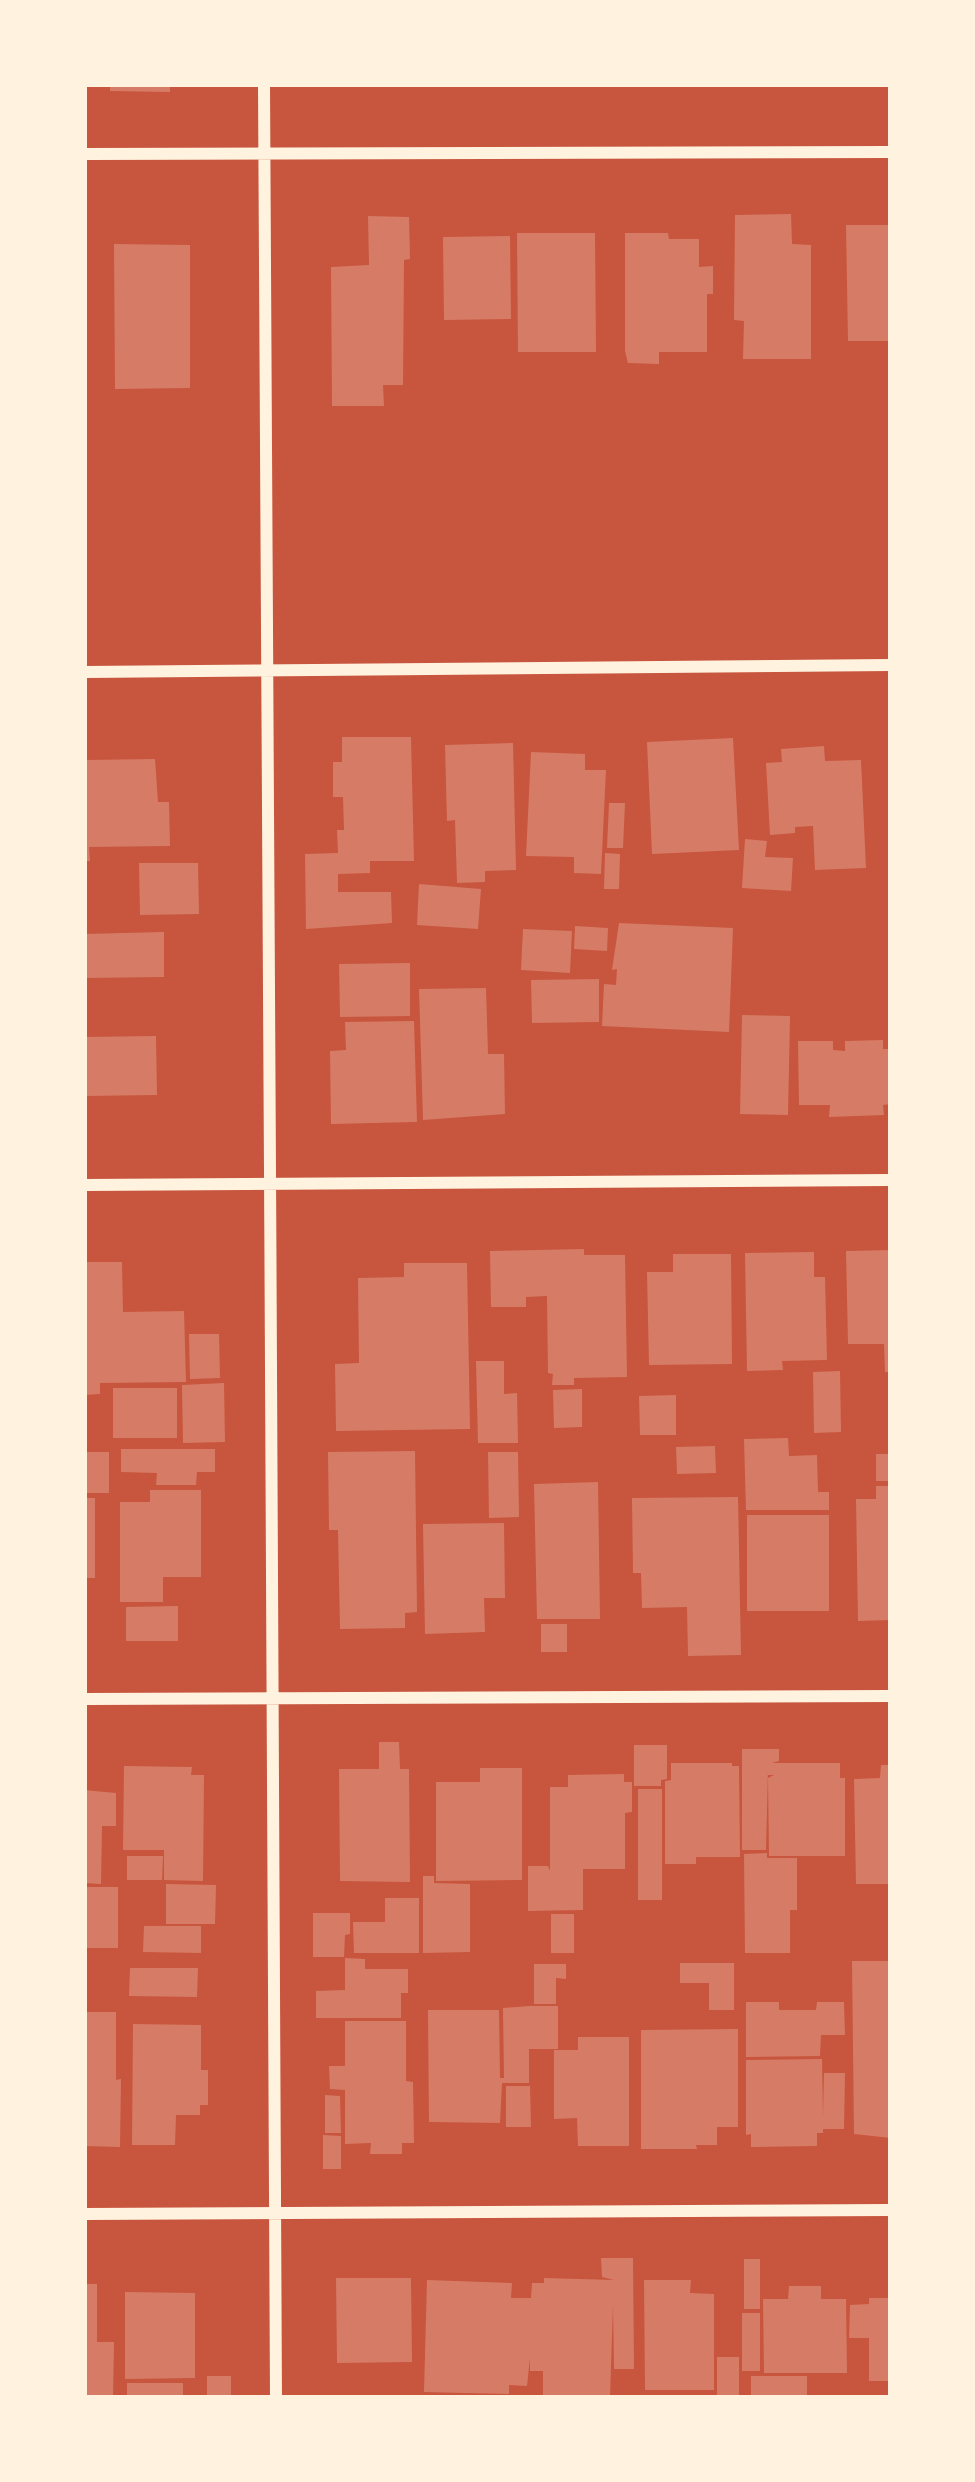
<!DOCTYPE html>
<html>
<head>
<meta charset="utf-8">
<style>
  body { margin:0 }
  #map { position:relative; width:975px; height:2482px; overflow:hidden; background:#c8553d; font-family:Barlow,sans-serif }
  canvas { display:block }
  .frame { position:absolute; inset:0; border:87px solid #fff3e0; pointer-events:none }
</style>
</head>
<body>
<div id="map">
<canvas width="975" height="2482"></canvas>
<div class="frame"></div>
</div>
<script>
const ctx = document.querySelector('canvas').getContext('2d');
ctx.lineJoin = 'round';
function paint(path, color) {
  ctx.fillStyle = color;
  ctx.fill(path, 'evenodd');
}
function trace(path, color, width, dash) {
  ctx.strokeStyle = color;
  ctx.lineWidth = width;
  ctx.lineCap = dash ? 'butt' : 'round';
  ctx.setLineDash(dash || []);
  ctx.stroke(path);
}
paint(new Path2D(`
  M110,84H170V92L110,91Z
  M791,214L792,244L811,245V359H743L744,321L734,320L735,215Z
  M368,216L409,217L410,259L404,260L403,385H383L384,406H332L331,267L369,265Z
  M846,225H891V341H848Z
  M517,233H595L596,352H518Z
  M625,233H668L669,239H699V267L713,266V294H707V352H659V364L628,363L625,351Z
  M510,236L511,319L444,320L443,237Z
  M114,244L190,245V388L115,389Z
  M342,737H411L414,861H370V873L338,874V892H391L392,923L306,929L305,854L338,853L337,830H344L343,797H333V762H342Z
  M733,738L739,850L652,854L647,742Z
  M513,743L516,870L485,871V882L457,883L455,820L447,821L445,745Z
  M824,746L825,761L861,760L866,868L815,870L813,826L795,827V833L770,835L766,763L782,762L781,749Z
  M531,752L585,754V770H606L601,874L574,873V857L526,856Z
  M155,759L158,802H169L170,846L89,847L90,861H84V760Z
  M609,803H625L623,848H607Z
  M745,839L767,841L765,857L793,858L791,891L742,888Z
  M605,853L620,854L619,889H604Z
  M139,863H198L199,914L140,915Z
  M419,884L481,889L478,929L417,925Z
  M619,923L733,928L729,1032L602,1026L604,984L616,985L617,969L612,970Z
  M575,926L608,928L607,951L574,949Z
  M523,929L572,931L570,973L521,970Z
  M164,932V977L84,978V934Z
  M410,963V1016L340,1017L339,964Z
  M599,979V1022L532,1023L531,980Z
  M486,988L488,1054H504L505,1114L423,1120L419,989Z
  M742,1015L790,1016L788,1115L740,1114Z
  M414,1021L417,1122L331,1124L330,1051L346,1050L345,1022Z
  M156,1036L157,1095L84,1096V1037Z
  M883,1040V1049H891V1104L883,1105L884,1115L829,1117L830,1105H799L798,1041H833V1050L845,1051V1041Z
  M584,1249V1255H625L627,1377L574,1378V1385H552L553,1374L548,1373L547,1296L526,1297V1307H491L490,1251Z
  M891,1250V1372H885L884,1344H848L846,1251Z
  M814,1252V1277H825L827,1360L782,1361L783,1370L747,1371L745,1253Z
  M673,1254H731L732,1364L649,1365L647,1272H673Z
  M84,1262H122L123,1312L184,1311L186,1382L100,1383V1394L84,1395Z
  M404,1263H467L470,1429L336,1431L335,1364L359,1363L358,1278L404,1277Z
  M189,1334H219L220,1378L190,1379Z
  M476,1361H504V1394L517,1393L518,1443H478Z
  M840,1371L841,1432L814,1433L813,1372Z
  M224,1383L225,1442L183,1443L182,1385Z
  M113,1388H177V1438H113Z
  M582,1389V1427L554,1428L553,1390Z
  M676,1395V1435H640L639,1396Z
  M788,1438L789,1456L817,1455L818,1492H829V1510H746L744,1439Z
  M715,1446L716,1473L677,1474L676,1447Z
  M121,1449H215V1472H197L196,1485H156L157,1473L121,1472Z
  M415,1451L417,1612L405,1613V1628L340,1629L338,1530H329L328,1452Z
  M86,1452H109V1493H87Z
  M488,1452H518L519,1517L489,1518Z
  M876,1454H891V1481H876Z
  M598,1482L600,1619H537L534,1484Z
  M876,1486H891V1620L858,1621L856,1499H876Z
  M150,1490H201V1577H163V1602H120V1502H150Z
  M738,1497L741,1655L688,1656L687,1607L642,1608L641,1573H633L632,1498Z
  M84,1498H95V1578H84Z
  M747,1515H829V1611H747Z
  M504,1523L505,1598H484L485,1632L425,1634L423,1524Z
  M178,1606V1641H126V1607Z
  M541,1624H567V1652H541Z
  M379,1742H399L400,1769H409L410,1882L340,1881L339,1769H379Z
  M634,1745H667V1779L661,1780V1786H634Z
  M742,1749H779V1761L772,1763H840V1778H845V1856H769L768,1778L774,1775H768V1770L766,1850H742Z
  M671,1763H732V1766H739L740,1857H696V1864H665V1781L671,1780Z
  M881,1765H891V1884H856L854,1779L880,1778Z
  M124,1766L192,1767L191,1775H204L203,1881L164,1880V1850H123Z
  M480,1768H522V1880L436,1881V1782H480Z
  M624,1774V1782H632V1812L625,1813V1869H583V1910L528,1911V1866H548L550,1871V1787H568V1775Z
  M638,1789H662V1900H638Z
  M84,1790L116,1793V1826H102L101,1884L84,1883Z
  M767,1853V1858H797V1910H790V1953H745L744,1854Z
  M127,1856H163L162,1880H127Z
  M423,1876H434V1883L470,1884V1952L423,1953Z
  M166,1884L216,1885L215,1924H166Z
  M84,1887H118V1948H87Z
  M385,1898H419V1953H354L353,1922H385Z
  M313,1913H350V1934L345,1935L344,1957H313Z
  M551,1914H574V1953H551Z
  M144,1926H201V1953L143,1952Z
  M345,1958L365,1959V1969H408V1993H401V2018H316V1991L345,1990Z
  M852,1961H891V2138L854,2134Z
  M680,1963H734V2010H709V1983H680Z
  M534,1964H566V1979L556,1978V2004H534Z
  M130,1968H198L197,1997L129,1996Z
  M746,2002H779V2010H816L817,2002H844L845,2035H821L820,2056L746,2057Z
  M530,2006H558V2049H529V2083H502L500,2123L429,2122L428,2010H499L500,2078H504L503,2008Z
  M85,2012H116V2080L121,2079L120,2147L84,2146Z
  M345,2021H406V2081L413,2082L414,2143H402V2154H370L371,2143L345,2144V2090L330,2089L329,2066H345Z
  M133,2024L201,2025V2070H208V2105H200V2115H176L175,2145H132Z
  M738,2029V2127H717V2145H696L697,2149H641V2030Z
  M578,2037H629V2146H578L577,2118L554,2119V2050H578Z
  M822,2059L823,2117L824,2073H845L844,2129H823V2133H817V2146L751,2147V2134L746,2135V2060Z
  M506,2086H530L531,2127H506Z
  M325,2095L340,2096L341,2133H325Z
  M323,2135L341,2136V2169H323Z
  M601,2258H633L634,2369H614L613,2305L610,2398H543V2371H530V2358L527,2386L509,2385V2394L424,2392L427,2280L512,2283L511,2298H531L532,2283H544V2278L614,2280L602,2277Z
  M744,2259H760V2309H744Z
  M336,2278H411L412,2362L337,2363Z
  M644,2280H691L690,2293L714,2294V2390H645Z
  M84,2284H97V2342H114L113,2398H84Z
  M789,2286H821V2299H846L847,2373H764L763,2299H788Z
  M125,2292L195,2293V2378L125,2379Z
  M869,2298H891V2381H869V2338H849L850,2305L869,2304Z
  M742,2313H760V2371H742Z
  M717,2357H739V2395H717Z
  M207,2376H231V2398H207Z
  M751,2376H807V2398H751Z
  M127,2383H183V2398H127Z`), '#d67c66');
trace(new Path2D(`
  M264,84C269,855 272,1627 276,2398
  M84,154L891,152
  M84,672L891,665
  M84,1185L891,1180
  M84,1699L891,1696
  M84,2214L891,2210`), '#fff3e0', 12);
</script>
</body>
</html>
